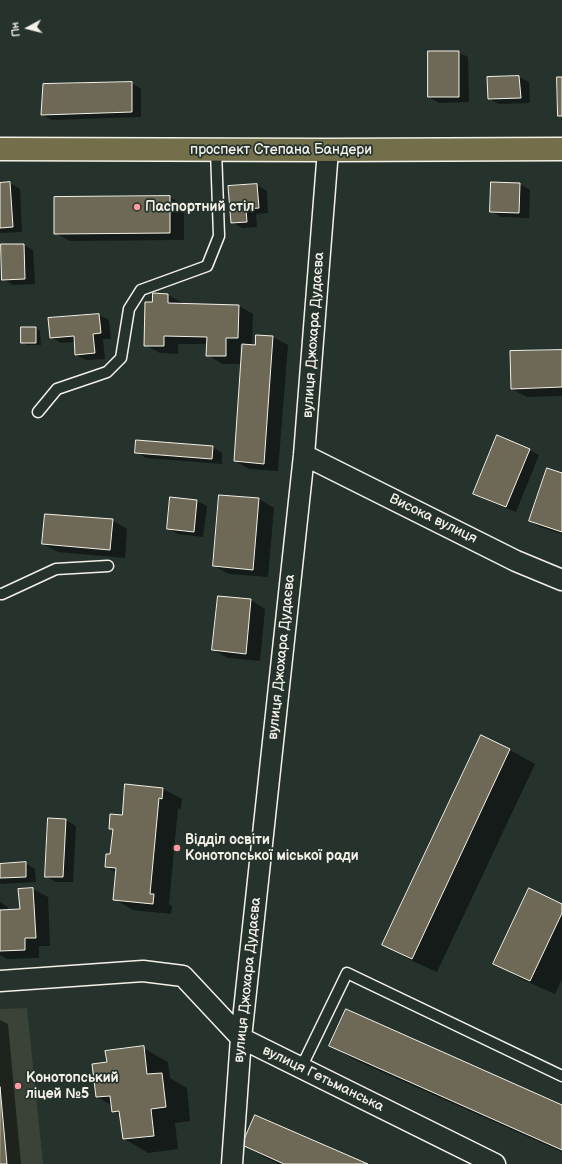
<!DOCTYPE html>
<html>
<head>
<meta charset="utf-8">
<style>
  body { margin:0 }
  #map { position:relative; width:562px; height:1164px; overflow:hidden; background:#26332d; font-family:"Balsamiq Sans",sans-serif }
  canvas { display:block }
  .north { position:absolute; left:8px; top:8px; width:40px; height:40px; -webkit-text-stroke:3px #26332d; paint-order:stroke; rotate:263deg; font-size:11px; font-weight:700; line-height:16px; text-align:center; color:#f4f1e8 }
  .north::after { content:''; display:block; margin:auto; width:14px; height:18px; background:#f4f1e8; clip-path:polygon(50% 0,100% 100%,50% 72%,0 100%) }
</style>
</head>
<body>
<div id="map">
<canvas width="562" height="1164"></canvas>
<div class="north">Пн</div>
</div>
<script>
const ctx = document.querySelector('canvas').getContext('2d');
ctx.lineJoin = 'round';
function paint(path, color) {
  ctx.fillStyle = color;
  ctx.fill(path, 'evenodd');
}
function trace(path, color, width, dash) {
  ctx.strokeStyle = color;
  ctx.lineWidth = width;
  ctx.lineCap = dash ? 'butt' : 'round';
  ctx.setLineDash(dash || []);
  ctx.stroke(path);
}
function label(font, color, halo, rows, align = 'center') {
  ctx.font = font + ' "Balsamiq Sans",sans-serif';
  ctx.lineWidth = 3.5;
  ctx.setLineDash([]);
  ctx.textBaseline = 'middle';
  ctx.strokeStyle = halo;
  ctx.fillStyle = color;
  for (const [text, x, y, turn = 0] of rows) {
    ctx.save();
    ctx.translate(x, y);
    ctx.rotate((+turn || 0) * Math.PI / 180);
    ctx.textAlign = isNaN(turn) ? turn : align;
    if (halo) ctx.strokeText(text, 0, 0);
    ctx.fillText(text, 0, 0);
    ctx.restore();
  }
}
paint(new Path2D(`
  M27,1008L43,1164H0V1009Z`), '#3b4339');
paint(new Path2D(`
  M458,52L468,57L469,102L439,103L429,97Z
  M519,77L529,82L530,103L499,104L489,99L488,78Z
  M132,83L141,89V117L52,120L42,115Z
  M10,183L20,189L22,232L0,233V184Z
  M520,184L530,190L529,218L501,217L491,211Z
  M257,185L267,191L268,213L256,214L257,227L242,228L232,222Z
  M169,197L184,205V240L70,241L55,233Z
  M24,245L33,250L35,284L13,285L3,279Z
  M154,294L168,295L183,303V304L239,306L253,314L252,346H256L257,336L273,337L288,345L278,471L249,469L235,461L243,346L240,345V364H222L208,355V344H178V354L160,353L145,345L153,303Z
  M99,315L109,320L111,339H103L105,359L86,360L76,355L75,342L61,343L51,337L49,319Z
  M36,328L40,331L41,345H27L22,343Z
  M562,350V396L527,397L512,389Z
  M498,437L530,450L539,455L516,512L484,499L474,493Z
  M213,447L222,453V464L146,458L136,452Z
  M562,474V534L540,527L530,521Z
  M220,496L259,499L274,508L268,577L229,574L214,566Z
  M197,501L207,506L203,537L178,534L168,528Z
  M112,520L127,529L125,558L58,552L43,544Z
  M251,600L265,609L260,661L228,658L213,650Z
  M481,736L510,750L535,764L437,972L408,959L383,944Z
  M126,785L163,789L182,799L181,809L178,808L169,904L172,906L171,914L133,910L114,899L117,873L106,867L111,855L114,830L110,828L123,816Z
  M66,820L76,826L73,882H56L46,876Z
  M25,863L35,869L36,882L2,884L0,883V865Z
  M19,889H33L48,897L50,946H39V958L7,959L0,955V902L8,907V910H21Z
  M562,905V979L555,994L519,978L495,963Z
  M0,1020L8,1024L21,1164H0Z
  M331,1046L562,1106V1152L355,1060Z
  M143,1048L168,1062L170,1078L187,1088L190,1121L175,1123L178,1149L148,1153L123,1138L121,1115L113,1111V1106L97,1097L108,1063Z
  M243,1145L365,1164H279L268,1159Z`), '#0007');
const building = new Path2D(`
  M428,51H459V97H428Z
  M519,76L521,98L488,99L487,77Z
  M557,77H562V116H558Z
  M132,82V112L41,115L43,84Z
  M10,182L13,227L0,228V183Z
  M491,182L520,183L519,213L490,212Z
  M257,184L259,208L246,209L247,222L231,223L228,186Z
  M170,196V233L54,234V197Z
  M1,244H24L25,279L2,280Z
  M153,293L168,294V303L239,305L238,338H226V356H206L207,337L164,336V346H144L145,302H152Z
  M99,314L101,333L93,334L95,353L75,355L74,336L50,338L48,318Z
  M21,327H36V343H21Z
  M256,335L273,336L264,464L234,461L242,344L255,345Z
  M562,350V387L511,389L510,351Z
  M497,435L530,449L506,507L473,494Z
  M136,440L213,446L212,459L135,453Z
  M547,468L562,473V532L529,521Z
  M219,495L259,498L253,570L213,566Z
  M170,497L197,500L194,532L167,529Z
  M45,514L113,519L110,550L42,544Z
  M218,596L251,599L246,654L212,650Z
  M481,735L510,749L412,959L382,945Z
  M125,784L163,788L162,799L159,798L150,894H154L153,904L113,900L116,868L105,867L106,854H110L113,829H109L110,814L122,815Z
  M48,818L66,819L63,877H45Z
  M26,862V877L0,878V864Z
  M33,888L36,938H25V950L0,951V910L20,909L18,889Z
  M529,888L562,904V913L530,981L493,964Z
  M346,1009L562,1105V1150L329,1046Z
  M144,1046L147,1074L162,1073L166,1107L151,1109L154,1136L123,1139L119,1111L112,1112L110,1096L96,1097L92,1064L107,1062L105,1051Z
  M0,1087L7,1164H0Z
  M255,1115L368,1164H284L242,1145Z`);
paint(building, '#6d6956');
trace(building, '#f4f1e8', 1);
const lane = new Path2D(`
  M38,412L57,389L107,372L121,358L129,309L141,290L207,266L219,236L216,150
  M0,594H2L56,569L108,566
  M301,1068L347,973L562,1076`);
const street = new Path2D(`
  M304,455L516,561L562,580
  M0,981L143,971L183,976L241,1038L495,1164
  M232,1164L241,1038L304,455L328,150`);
const primary = new Path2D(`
  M0,149L328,150L562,149`);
trace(lane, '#f4f1e8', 13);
trace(street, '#f4f1e8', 23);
trace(primary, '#f4f1e8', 25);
trace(lane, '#26332d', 10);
trace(street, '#26332d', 20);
trace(primary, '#726f4a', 22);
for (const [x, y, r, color] of [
  [137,207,4,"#ff9aa2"],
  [177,848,4,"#ff9aa2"],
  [18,1086,4,"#ff9aa2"]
]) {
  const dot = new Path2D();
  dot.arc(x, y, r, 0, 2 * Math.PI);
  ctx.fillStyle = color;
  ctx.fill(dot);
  trace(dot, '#26332d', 1.5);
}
label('14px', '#f4f1e8', '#26332d', [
  ["проспект Степана Бандери",281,150],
  ["вулиця Джохара Дудаєва",314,335,-86],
  ["Висока вулиця",433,519,26],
  ["вулиця Джохара Дудаєва",282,657,-84],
  ["вулиця Джохара Дудаєва",248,980,-84],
  ["вулиця Гетьманська",323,1079,26]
]);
label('bold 14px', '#f4f1e8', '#26332d', [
  ["Паспортний стіл",145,207],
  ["Відділ освіти",185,840],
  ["Конотопської міської ради",185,856],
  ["Конотопський",26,1078],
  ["ліцей №5",26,1094]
], 'left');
</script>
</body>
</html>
